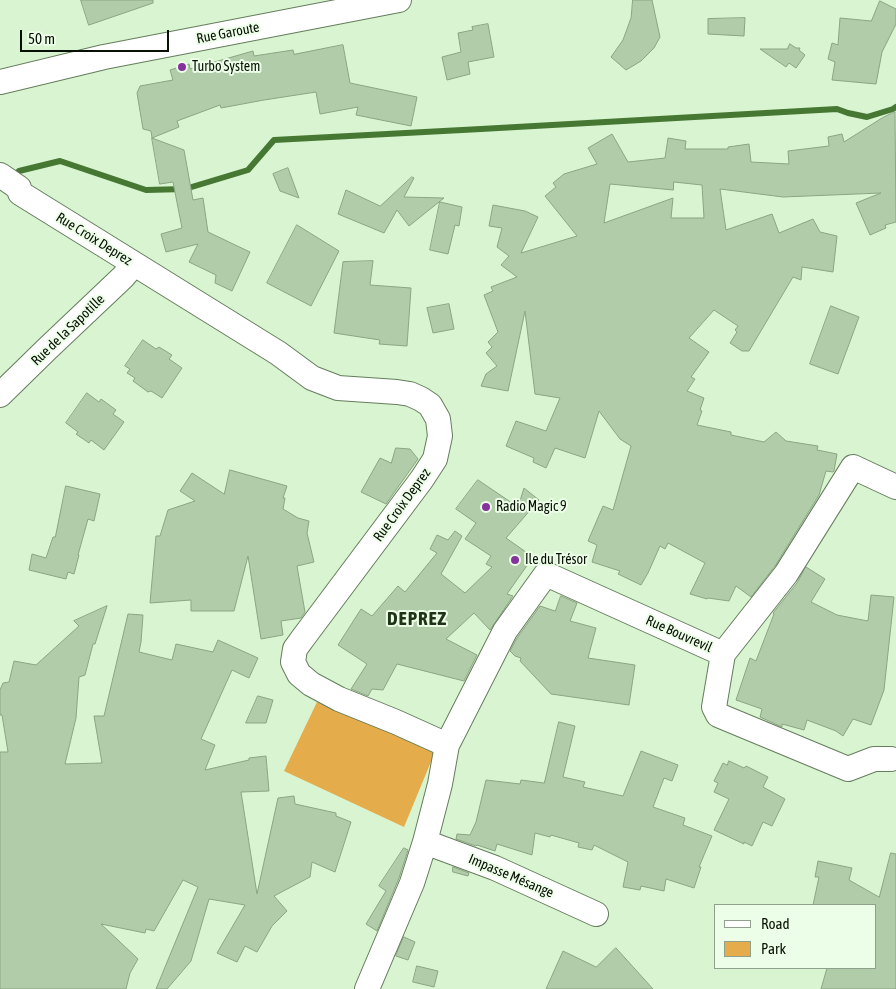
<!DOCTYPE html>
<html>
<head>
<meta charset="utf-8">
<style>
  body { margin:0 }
  #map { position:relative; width:896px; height:989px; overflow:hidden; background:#d9f4d0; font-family:"Asap Condensed",sans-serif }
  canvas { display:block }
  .legend { position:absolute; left:714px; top:904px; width:162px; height:65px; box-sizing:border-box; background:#edfee8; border:1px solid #919f8d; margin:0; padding:6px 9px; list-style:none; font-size:15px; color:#081005 }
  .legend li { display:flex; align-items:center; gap:10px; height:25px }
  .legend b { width:25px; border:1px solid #919f8d }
  .scale { position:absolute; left:20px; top:30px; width:149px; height:22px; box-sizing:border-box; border:2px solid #081005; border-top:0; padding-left:6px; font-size:15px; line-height:18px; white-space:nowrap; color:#081005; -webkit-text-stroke:4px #edfee8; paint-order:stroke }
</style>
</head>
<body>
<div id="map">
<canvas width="896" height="989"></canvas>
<ul class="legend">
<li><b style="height:6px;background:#fff"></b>Road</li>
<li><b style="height:14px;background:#e5ac4b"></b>Park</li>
</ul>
<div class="scale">50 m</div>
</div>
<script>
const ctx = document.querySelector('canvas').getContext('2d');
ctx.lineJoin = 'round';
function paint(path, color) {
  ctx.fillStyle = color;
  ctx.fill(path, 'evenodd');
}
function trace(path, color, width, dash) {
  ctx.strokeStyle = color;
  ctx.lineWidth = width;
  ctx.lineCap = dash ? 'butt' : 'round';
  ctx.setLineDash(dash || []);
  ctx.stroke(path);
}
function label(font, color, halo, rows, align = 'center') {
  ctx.font = font + ' "Asap Condensed",sans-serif';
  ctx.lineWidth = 4;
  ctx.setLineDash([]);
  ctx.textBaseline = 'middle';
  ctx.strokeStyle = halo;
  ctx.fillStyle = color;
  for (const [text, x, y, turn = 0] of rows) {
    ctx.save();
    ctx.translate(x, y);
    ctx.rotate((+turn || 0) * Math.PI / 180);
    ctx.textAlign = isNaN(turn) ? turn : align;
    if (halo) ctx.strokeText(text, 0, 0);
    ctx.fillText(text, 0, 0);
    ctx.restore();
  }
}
paint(new Path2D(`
  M317,702L435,752L404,827L284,771Z`), '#e5ac4b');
trace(new Path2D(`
  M11,178L19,171L60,161L146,190L185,189L248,170L274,140L481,129L837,109L848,113L867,117L893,109L896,107`), '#467834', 6);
const building = new Path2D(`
  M81,0H153V3L89,25Z
  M633,0H652L660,37L654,48L641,61L626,70L611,57L623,40L631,18Z
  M880,1L896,9V24L882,52L876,84L832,80L835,62L828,59L832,43L838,45L840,18L871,21Z
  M745,18L744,36L708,34V19Z
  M488,24L494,57L468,62L470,74L447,80L442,57L461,52L458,33L473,30L472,27Z
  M790,44L796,48H800L799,50L805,55L796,68L789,63L786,67L760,49H787Z
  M343,45L350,83L417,97L411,126L356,115L358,107L320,114L316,92L264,100L221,108L220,105L177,121L179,127L152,138L151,131L143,129L137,93L140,86L173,80L170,70L189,64L190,69L253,51L254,56L293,50L294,54Z
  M895,112L896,222L885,225L886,228L870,235L856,203L881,193L783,197L720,189L726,230L772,214L779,233L813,219L820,232L837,236L833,272L802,267L801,280L793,277L749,351H742L730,343L737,332L735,330L738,326L714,310L689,338L709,352L691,377L695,379L687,391L704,398L700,410L702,411L697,425L731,432V435L764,442L776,432L786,441L818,446L817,450L837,454L834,471L833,472L826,471L819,495L775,566L751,597L736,586L729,601L708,598L707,599L690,594L705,563L668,543L665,549L660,546L648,573L641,585L618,574L620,571L592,562L597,545L588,541L603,506L613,510L631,446L620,439L599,411L585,458L555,448L546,468L533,462L534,458L506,446L516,421L546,431L560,398L535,394L525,311L508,391L481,386L486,374L497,366L486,353L492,347L488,342L498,332L484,295L493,291L491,287L517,277L501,265L509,256L497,247L502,228L489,226L493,205L525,211L538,217L521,253L577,236L545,196L556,187L553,183L564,174L597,164L588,148L612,134L628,162L665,158L668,138L686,141L685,149H728V147L749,144L751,162L789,164L788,151L829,146L828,137L842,134L844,142L882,118ZM674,182L702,185L704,218H671L673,198L604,223L610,184L673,190Z
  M152,138L184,150L193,200L203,198L208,232L250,252L232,291L215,283L216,275L189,262L198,244L166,252L161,234L182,228L173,182L160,184Z
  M288,168L299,198L280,191L273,174Z
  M412,177L414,178L404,197L444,198L409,226L397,210L384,233L338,214L346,190L380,206Z
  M440,202L462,207L459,226L455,225L448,254L430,250Z
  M297,225L339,251L311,306L267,283Z
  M373,261L370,285L411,288L407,346L379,344L380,340L334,333L343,262Z
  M449,304L454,329L433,333L427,308Z
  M831,306L859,317L838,374L810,364Z
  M143,340L156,349L159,347L172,355L169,359L182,368L162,398L151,391L148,392L133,381L135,378L127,373L130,369L125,366Z
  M87,393L99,402L101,399L116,410L113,414L124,422L104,450L91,440L89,443L76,434L78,432L66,423Z
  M396,448L410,449L418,459L386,504L361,492L380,458L391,463Z
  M230,470L287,486L283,498H285L283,509L298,518L309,521L307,533L314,562L297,566L305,612L301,618L281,621L283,635L261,639L248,556L234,611H191V600L150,603L156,536H160L168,510L195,501L180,491L192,473L224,494Z
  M478,480L518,507L524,488L539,500L506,538L533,557L507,594L513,596L490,630L474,613L446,639L477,655L464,681L397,664L383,690L372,689L368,696L351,689L367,664L338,645L361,609L372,616L398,586L405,592L437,553L430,549L437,535L448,540L455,531L462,536L441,574L465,593L492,567L486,564L491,556L465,539L476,523L456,509Z
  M66,486L100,494L94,521L88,519L78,555H79L74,574L68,572L66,579L29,570L32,554L46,558L53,537H55Z
  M806,567L825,579L811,602L837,615L868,621L871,595L894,597L884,690L871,725L853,719L843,736L836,731L807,720L804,730L782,724V727L760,717L762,709L736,700L750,658L756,661L774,614L773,613L797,583Z
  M561,596L577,603L570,621L596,628L588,658L635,665L629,705L551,694L520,661L521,658L515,656L510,651L517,638L540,606L555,611Z
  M107,606L95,644H93L85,675L79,677L76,718L65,764L102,763L94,716H104L128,614L143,615L141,642L139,652L172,660L176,644L213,652L218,640L258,658L249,678L232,670L201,739L215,745L205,770L249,760V758L266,756L269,791L241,792L257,894L278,798L294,796L295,804L336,813V816L351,822L335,872L312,862L310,877L274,896L287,911L272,926L257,952L245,946L237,962L217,953L245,905L209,899L191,961L167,989H156L198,887L183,880L154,931L146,929L145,933L101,924L138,959L130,973L126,989H0V752H8L2,715H0V690L3,683L9,682L14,661L36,665L79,626L74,621Z
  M258,696L273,700L266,723H246Z
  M559,722L575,726L563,777L585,782L583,787L623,796L641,751L678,765L672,781L664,778L653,807L685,818L683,825L712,836L699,867H701L694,888L666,879L664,891L641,886L640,890L623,887L628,862L594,845L592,850L578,847L579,843L551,835L550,837L535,833L532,855L497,844L495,851L477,845L476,846L456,839L457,834L470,835L476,822L486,780L520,784L521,780L544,783Z
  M729,761L744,768L746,766L768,777L763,787L785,799L772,826L763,822L752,846L744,842V844L714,830L729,799L714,792L718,783L714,781L723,763L727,765Z
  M404,848L408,850L399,878L377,931L366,924L386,891L379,886Z
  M891,853L896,854V989H821L827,968H875V905H813L819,877H815L818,861L852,868L849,880L879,897Z
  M453,867L469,873L468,876L453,872Z
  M404,937L415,942L408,960L396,956Z
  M616,948L653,989H546L563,951L596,967Z
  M417,966L438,971L434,987L413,982Z`);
paint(building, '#b1cca9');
trace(building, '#8ba583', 1);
const minor = new Path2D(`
  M0,82L104,57L399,0
  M0,175L19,188L20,193L278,353L312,378L338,388L397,392L410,394L421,399L430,405L438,419L440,436L435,459L422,479L303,638L295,649L293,662L299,674L311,684L339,699L396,722L447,745
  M0,395L47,349L123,277L134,264
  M723,654L786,574L853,467L896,487
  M425,842L495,868L596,914
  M367,989L412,883L425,842L440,784L447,745L505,631L546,574L723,654L714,707L718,715L848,769L874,759H891`);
trace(minor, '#657d5d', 26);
trace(minor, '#fff', 24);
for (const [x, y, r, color] of [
  [182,67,5,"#86319e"],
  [486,507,5,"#86319e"],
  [515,560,5,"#86319e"]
]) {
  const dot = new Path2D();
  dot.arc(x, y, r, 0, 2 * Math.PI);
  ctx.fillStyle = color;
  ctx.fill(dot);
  trace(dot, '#edfee8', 2);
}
label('14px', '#081005', '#edfee8', [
  ["Rue Garoute",228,33,-11],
  ["Rue Croix Deprez",94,239,32],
  ["Rue de la Sapotille",68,330,-44],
  ["Rue Croix Deprez",402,505,-54],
  ["Rue Bouvrevil",679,634,24],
  ["Impasse Mésange",511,876,23]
]);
label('14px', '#081005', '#edfee8', [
  ["Turbo System",192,67],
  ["Radio Magic 9",496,507],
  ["Ile du Trésor",525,560]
], 'left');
ctx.letterSpacing = '1px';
label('bold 19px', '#1f3417', '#edfee8', [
  ["DEPREZ",417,619]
]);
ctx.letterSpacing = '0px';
</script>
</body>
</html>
